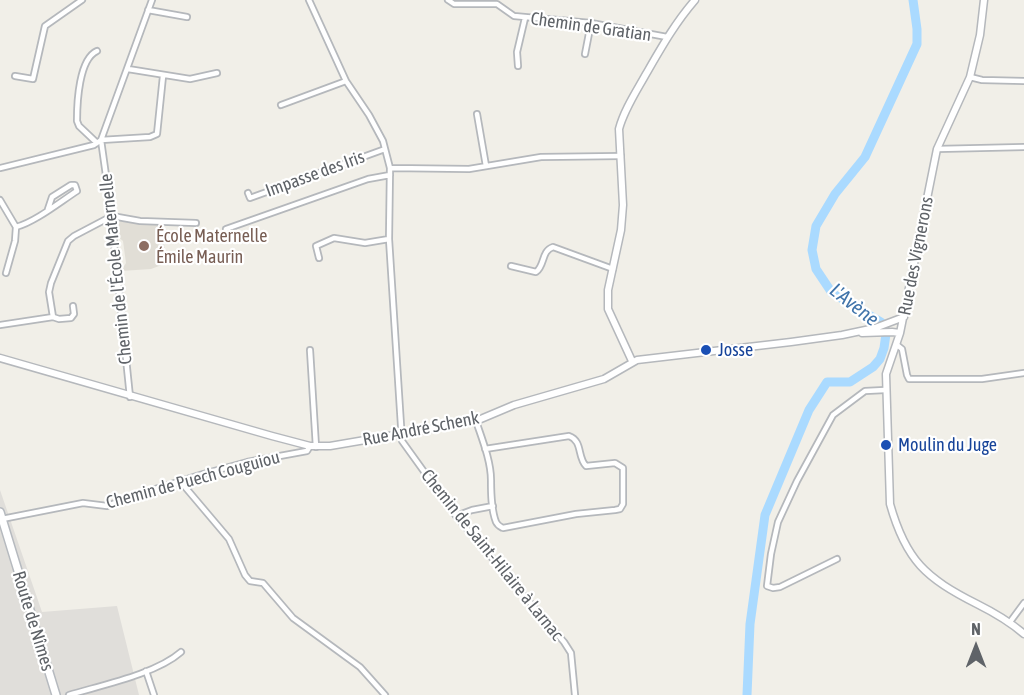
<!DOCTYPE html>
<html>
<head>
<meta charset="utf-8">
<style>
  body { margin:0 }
  #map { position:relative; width:1024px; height:695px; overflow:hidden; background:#f1efe8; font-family:"Asap Condensed",sans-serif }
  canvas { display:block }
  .north { position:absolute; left:946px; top:617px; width:60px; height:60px; -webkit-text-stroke:4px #fff; paint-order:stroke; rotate:0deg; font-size:16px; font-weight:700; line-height:24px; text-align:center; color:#5f6368 }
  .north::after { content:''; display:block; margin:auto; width:21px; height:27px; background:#5f6368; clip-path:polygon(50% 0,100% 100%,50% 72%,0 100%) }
</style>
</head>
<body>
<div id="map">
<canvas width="1024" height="695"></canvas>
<div class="north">N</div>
</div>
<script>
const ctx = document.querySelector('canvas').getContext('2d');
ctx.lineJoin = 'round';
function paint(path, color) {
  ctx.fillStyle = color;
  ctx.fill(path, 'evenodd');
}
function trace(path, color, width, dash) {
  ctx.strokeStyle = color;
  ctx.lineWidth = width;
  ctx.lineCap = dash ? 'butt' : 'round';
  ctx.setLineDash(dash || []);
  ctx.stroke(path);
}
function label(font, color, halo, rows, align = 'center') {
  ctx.font = font + ' "Asap Condensed",sans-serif';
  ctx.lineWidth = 4.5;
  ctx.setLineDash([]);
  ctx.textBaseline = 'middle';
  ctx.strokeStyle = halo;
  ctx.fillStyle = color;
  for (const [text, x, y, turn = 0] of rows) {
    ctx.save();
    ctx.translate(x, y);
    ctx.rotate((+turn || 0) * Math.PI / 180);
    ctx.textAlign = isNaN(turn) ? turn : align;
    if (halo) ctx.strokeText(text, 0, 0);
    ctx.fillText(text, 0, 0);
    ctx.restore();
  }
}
paint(new Path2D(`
  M0,490L42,612L117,606L139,695H0Z`), '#e0deda');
paint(new Path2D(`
  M115,221L161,223L167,263L151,269L121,271L126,263L123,241L116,235Z`), '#e1ded6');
trace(new Path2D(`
  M747,695L750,624L765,515L809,410L827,382H850L873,367L880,359L884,348L886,334L881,322L832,293L816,269L812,250L816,226L835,194L865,157L917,44V29L913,0`), '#aadaff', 9);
const minor = new Path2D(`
  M309,0L346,81L369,115L383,141L390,168L389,239L402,441L456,516L564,642L571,653L575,695
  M448,0L454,4H497L514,16L591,23L667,37
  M148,10L187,17
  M97,51C79,59 77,102 77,121L79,126L97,143
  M585,54L591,23
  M518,66L517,52L525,18
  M128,69L190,79L217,73
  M15,76L33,79L45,26L82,0
  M970,77L982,80L1024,81
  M281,105L346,81
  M477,114L486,166
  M937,149L1024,147
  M0,168L94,145L101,140L152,0
  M390,168L469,169L541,157L621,156
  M248,193L250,198L385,149
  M0,200L16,227L15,241L6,273
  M112,216L140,221L196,223
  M16,227C35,222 60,202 77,191L75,185H71L52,197L48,209
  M226,229L368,179L390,175
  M319,258L316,246L334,238L365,243L389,239
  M511,266L536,272C545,266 541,251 553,247L613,269
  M53,317L49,292L51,283L68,241L74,236L112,216
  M0,325L53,317L59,319L71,318L74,314L73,306
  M897,345L902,349L907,375L909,379H982L1024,373
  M310,350L316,447
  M130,397L110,204L101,140L150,137L157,134L163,76
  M476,421C482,439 491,461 491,480C491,493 491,509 496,522C498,526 499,526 503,528L576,514L615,510L620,509L623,504V468L615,463L586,466C577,457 583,441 569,436L485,449
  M180,481L229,539L245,575L250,581L263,583L293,618L360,667L385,695
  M456,516L472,510L493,506
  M2,519L83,503L107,506L136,495L203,474L247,462L307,451L310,446
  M837,559L780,587L773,588L767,586L771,554L778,522L797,481L833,415L865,391L885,390
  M1010,622L1024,603
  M146,671L154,695
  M69,695C102,685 156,674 181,652`);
const tertiary = new Path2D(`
  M984,0L980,35L970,77L937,149L900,333L886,374L890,504C906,561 926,578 977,604C995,613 1009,621 1024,634
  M862,333L892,332L900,333
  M0,358L272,436L310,446H330L476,421L514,405L604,379L637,360L791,342L842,335L875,328L904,317
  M632,361L608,309V290L621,230L623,205L619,129C624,110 636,92 646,74C661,48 675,23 695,0`);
const secondary = new Path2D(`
  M0,512L56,695`);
trace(minor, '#b5b8bc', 8);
trace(tertiary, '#b5b8bc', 9);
trace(secondary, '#b6babf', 10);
trace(minor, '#fff', 4.5);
trace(tertiary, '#fff', 6);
trace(secondary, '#fff', 7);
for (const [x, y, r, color] of [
  [144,246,6,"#8d6e63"],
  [706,350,6,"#1a4fb4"],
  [886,445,6,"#1a4fb4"]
]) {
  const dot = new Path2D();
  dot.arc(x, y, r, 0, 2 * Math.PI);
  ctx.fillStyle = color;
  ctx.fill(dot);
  trace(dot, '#fff', 2);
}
label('18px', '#5f6368', '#fff', [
  ["Chemin de Gratian",591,27,8],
  ["Impasse des Iris",315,174,-20],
  ["Rue des Vignerons",916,256,-79],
  ["Chemin de l'École Maternelle",116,269,-96],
  ["Rue André Schenk",421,429,-11],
  ["Chemin de Puech Couguiou",193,480,-15],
  ["Chemin de Saint-Hilaire à Larnac",492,555,51],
  ["Route de Nîmes",33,621,73]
]);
label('18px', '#785e54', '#fff', [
  ["École Maternelle",156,236],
  ["Émile Maurin",156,257]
], 'left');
label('18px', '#164399', '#fff', [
  ["Josse",718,350],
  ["Moulin du Juge",898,445]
], 'left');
label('italic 20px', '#4174aa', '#fff', [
  ["L'Avène",854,305,38]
]);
</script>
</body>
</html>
